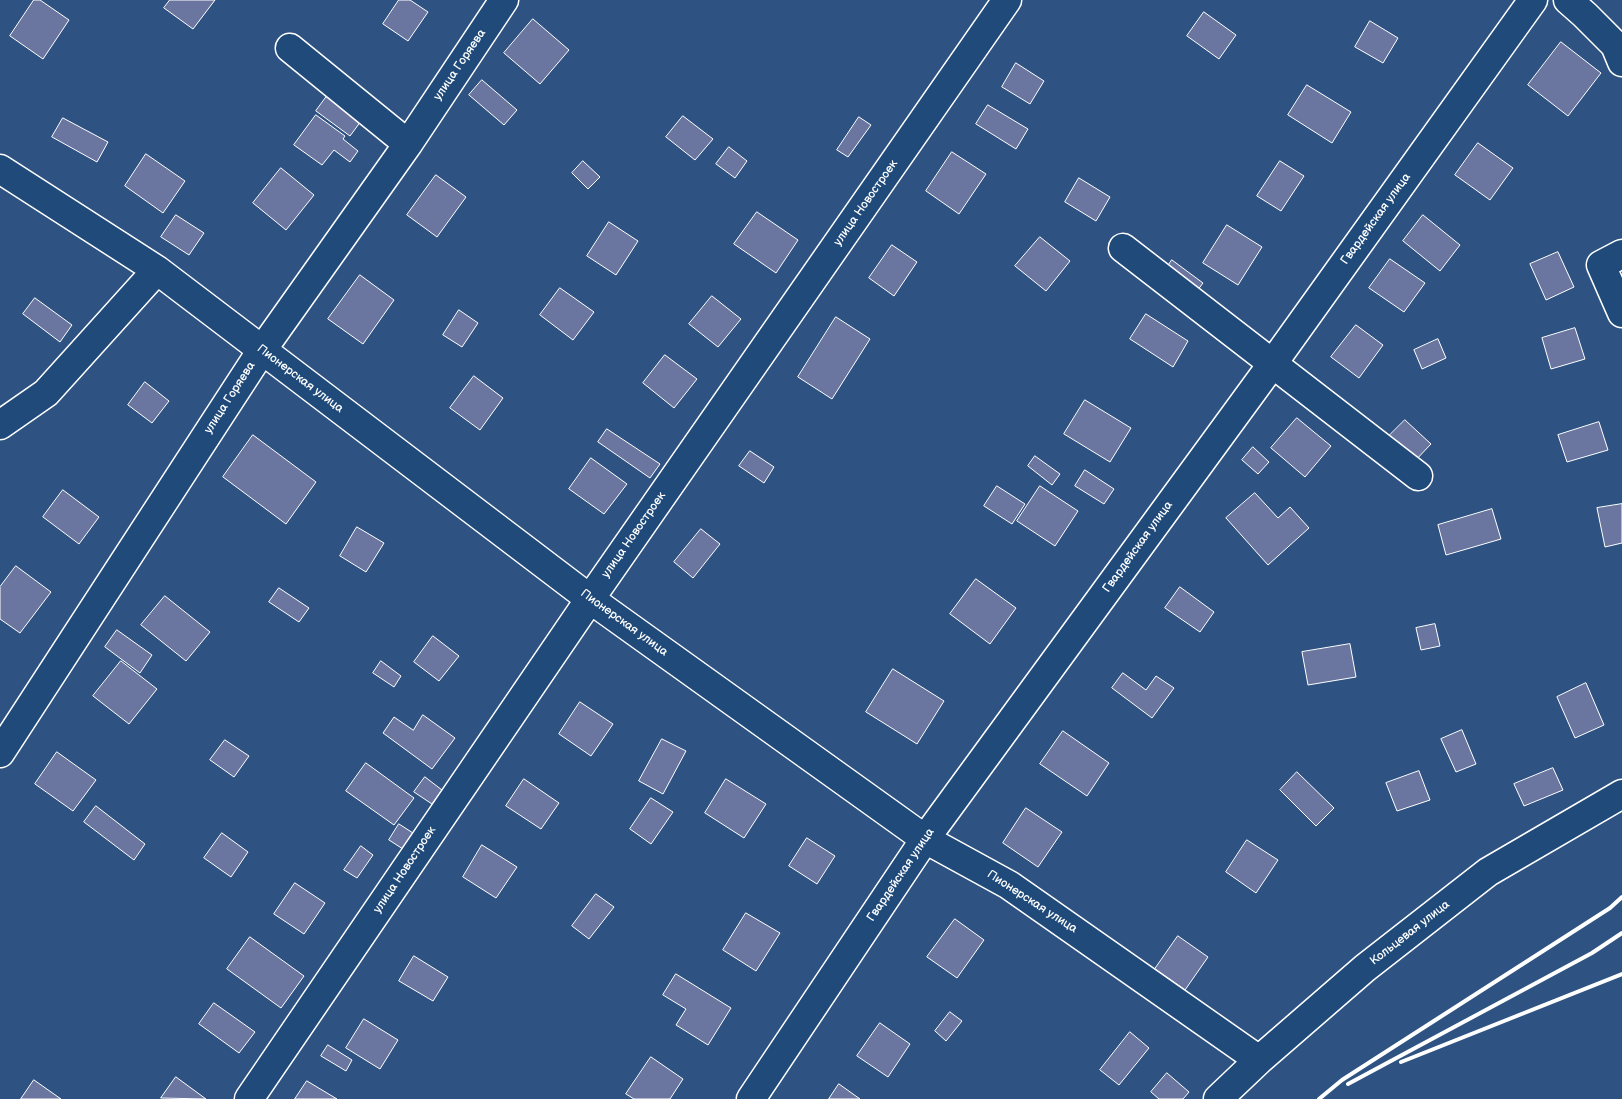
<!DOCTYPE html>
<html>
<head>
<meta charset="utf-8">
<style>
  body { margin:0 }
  canvas { display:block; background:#2e5382 }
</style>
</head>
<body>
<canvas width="1622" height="1099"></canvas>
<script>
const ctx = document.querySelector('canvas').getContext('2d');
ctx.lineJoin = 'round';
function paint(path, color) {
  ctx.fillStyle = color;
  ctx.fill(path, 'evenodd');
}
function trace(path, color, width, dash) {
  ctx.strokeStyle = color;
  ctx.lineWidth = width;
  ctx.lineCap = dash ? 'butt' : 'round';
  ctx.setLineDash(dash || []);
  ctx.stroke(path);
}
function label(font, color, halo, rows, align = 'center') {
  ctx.font = font + ' "Balsamiq Sans",sans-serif';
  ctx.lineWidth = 4;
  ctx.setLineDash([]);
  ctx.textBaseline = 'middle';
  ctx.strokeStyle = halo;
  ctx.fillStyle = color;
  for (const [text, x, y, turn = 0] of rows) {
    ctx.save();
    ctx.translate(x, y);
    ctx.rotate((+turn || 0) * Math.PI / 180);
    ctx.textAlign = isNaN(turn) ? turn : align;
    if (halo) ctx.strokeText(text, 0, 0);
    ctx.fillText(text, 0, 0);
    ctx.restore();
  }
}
const building = new Path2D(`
  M34,0H40L69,20L43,59L10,36Z
  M170,0H215L193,29L164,8Z
  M399,0H410L428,12L408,41L383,24Z
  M1204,12L1236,35L1219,59L1187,36Z
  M533,19L569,50L540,84L504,53Z
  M1370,21L1398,38L1383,63L1355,47Z
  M1561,42L1601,73L1568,116L1528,85Z
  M1016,63L1044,81L1030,104L1002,87Z
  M482,80L517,110L504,125L469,95Z
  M1307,85L1351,112L1332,143L1288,115Z
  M330,92L364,117L350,136L316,111Z
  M988,105L1028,129L1016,149L976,124Z
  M316,115L345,136L343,139L358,151L350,162L334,150L322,165L294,145Z
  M683,116L713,139L695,160L666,137Z
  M859,117L871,125L848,157L837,150Z
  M63,118L108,142L97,162L52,137Z
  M1478,143L1513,168L1490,200L1455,175Z
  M729,147L747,161L735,178L716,164Z
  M952,152L986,174L959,214L926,191Z
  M146,154L185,181L163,213L125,186Z
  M583,161L600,177L588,189L572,173Z
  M1280,161L1304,176L1281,211L1257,196Z
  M281,168L314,195L286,230L253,203Z
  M436,175L466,197L437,237L407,215Z
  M1079,178L1110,197L1096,221L1065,202Z
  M757,212L798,240L776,273L734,244Z
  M176,215L204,233L189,255L161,237Z
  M1423,215L1460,245L1440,271L1403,241Z
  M609,222L638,241L616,275L587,256Z
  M1227,225L1262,247L1238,285L1203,263Z
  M1040,237L1070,261L1046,291L1015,266Z
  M892,245L917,262L894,296L869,278Z
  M1558,252L1574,287L1546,300L1530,264Z
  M1390,259L1425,283L1404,312L1369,288Z
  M1172,260L1203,283L1194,295L1164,272Z
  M360,275L394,300L363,344L328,319Z
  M560,288L594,312L573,340L540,315Z
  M712,296L741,319L718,347L689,324Z
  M35,298L72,325L60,342L23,314Z
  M459,310L478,323L462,347L443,335Z
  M1146,314L1188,341L1173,367L1130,339Z
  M836,317L870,339L832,399L798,377Z
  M1356,325L1383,345L1359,378L1331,357Z
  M1575,328L1585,359L1551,369L1542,338Z
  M1438,339L1446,358L1422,369L1414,350Z
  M665,355L697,379L674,408L643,383Z
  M474,376L503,398L480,430L450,408Z
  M145,382L169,401L152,423L128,405Z
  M1085,400L1131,428L1110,462L1064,434Z
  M1297,418L1331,446L1305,477L1271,448Z
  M1405,420L1431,444L1412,464L1385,440Z
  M1599,422L1608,450L1567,462L1558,435Z
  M607,429L660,464L650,478L598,442Z
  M253,435L316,482L286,524L223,477Z
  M1253,447L1269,462L1258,474L1242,460Z
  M750,451L774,467L764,483L739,466Z
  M1035,456L1060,474L1052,485L1028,466Z
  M591,458L627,484L604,514L569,489Z
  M1085,470L1114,489L1104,504L1075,486Z
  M997,486L1025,504L1012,524L984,506Z
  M1040,486L1078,511L1055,546L1017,521Z
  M63,490L99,517L79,544L43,517Z
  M1255,493L1278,518L1290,507L1309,528L1268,565L1226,518Z
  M1622,504V543L1605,547L1597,508Z
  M1492,509L1501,539L1446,555L1438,525Z
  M357,527L384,543L366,572L340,556Z
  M701,529L720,544L693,578L674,562Z
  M16,566L51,592L20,633L0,619V587Z
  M976,579L1016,608L990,644L950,614Z
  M1180,587L1214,612L1200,632L1165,608Z
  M279,588L309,608L299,622L269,602Z
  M165,596L210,632L186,661L141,625Z
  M1435,624L1440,646L1421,650L1416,628Z
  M117,630L152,655L140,673L105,647Z
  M433,636L459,656L439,681L414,662Z
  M1350,644L1356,677L1308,685L1302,652Z
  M121,661L157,689L129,724L93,696Z
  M381,661L401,676L394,687L373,673Z
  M893,669L944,701L917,744L866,712Z
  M1123,673L1146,690L1156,676L1174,688L1152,718L1112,688Z
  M1586,683L1604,725L1575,738L1557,697Z
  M580,702L613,724L591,756L559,734Z
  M423,715L455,738L432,769L383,733L394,717L413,730Z
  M1462,730L1476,764L1456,772L1441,739Z
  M1063,731L1109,763L1087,796L1040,764Z
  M662,739L686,751L663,794L639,781Z
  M225,740L249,756L234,777L210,760Z
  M57,752L96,780L73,811L35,784Z
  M366,763L414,798L394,825L346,791Z
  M1553,768L1563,790L1524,806L1514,784Z
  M1419,771L1430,800L1397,811L1386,783Z
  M1297,772L1334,808L1316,826L1280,790Z
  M425,777L442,790L432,804L414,792Z
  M524,779L559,803L541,829L506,806Z
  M726,779L766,804L744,838L705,813Z
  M651,798L673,812L651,844L630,829Z
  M96,806L145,844L134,860L84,822Z
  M1026,808L1062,832L1038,867L1003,843Z
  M399,824L413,833L403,849L389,840Z
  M222,833L248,852L231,877L204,858Z
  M807,838L835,856L817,884L789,866Z
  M1247,840L1278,860L1256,893L1226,872Z
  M482,845L517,867L496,898L463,877Z
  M361,846L373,855L357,878L344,870Z
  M295,883L325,903L304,934L274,914Z
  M596,894L614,907L589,939L572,926Z
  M746,913L780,933L756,971L723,950Z
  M955,919L984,940L957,978L927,957Z
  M1178,936L1208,957L1185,990L1155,969Z
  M250,937L304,976L281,1008L227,969Z
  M414,956L448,977L433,1001L399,981Z
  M676,974L731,1008L708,1045L676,1025L686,1009L663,995Z
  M214,1003L255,1032L239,1053L199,1024Z
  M950,1012L962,1021L946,1041L935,1031Z
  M364,1019L398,1040L380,1069L346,1048Z
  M880,1023L910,1044L888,1077L857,1056Z
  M1130,1032L1149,1048L1119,1085L1100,1070Z
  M328,1045L352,1060L346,1071L321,1056Z
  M651,1057L683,1079L670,1099H634L626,1094Z
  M1167,1073L1189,1092L1183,1099H1159L1151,1092Z
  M176,1077L206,1099L161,1098Z
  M34,1080L61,1099H21Z
  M307,1081L337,1099H295Z
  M839,1084L860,1099H829Z`);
paint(building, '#6a75a0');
trace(building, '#fff', 1);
const minor = new Path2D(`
  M1568,0L1585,15L1615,45L1622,62
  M290,48L408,144
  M0,169L157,270L590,599L925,839L1009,885L1259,1060
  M1123,248L1418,476
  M1622,254L1601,265L1622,313
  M0,425L46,393L157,270
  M0,753L262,350L408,144L504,0
  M249,1099L590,599L1007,0
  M1218,1099L1259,1060L1365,968L1488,872L1622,794`);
const major = new Path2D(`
  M751,1099L925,839L1273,363L1533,0`);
trace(minor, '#fff', 31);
trace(major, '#fff', 31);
trace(minor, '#1f4a7a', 28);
trace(major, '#1f4a7a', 28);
trace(new Path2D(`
  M1401,1062L1622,974
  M1348,1084L1592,953L1622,933
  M1319,1099L1342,1080L1610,908L1622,897`), '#fff', 4);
label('12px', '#fff', '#1f4a7a', [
  ["улица Горяева",460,65,-56],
  ["улица Новостроек",866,203,-55],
  ["Гвардейская улица",1376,219,-54],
  ["Пионерская улица",300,379,37],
  ["улица Горяева",230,398,-57],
  ["улица Новостроек",634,535,-55],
  ["Гвардейская улица",1138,547,-54],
  ["Пионерская улица",624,623,36],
  ["улица Новостроек",405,870,-56],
  ["Гвардейская улица",901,875,-56],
  ["Пионерская улица",1032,902,33],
  ["Кольцевая улица",1410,933,-38]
]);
</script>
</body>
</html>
